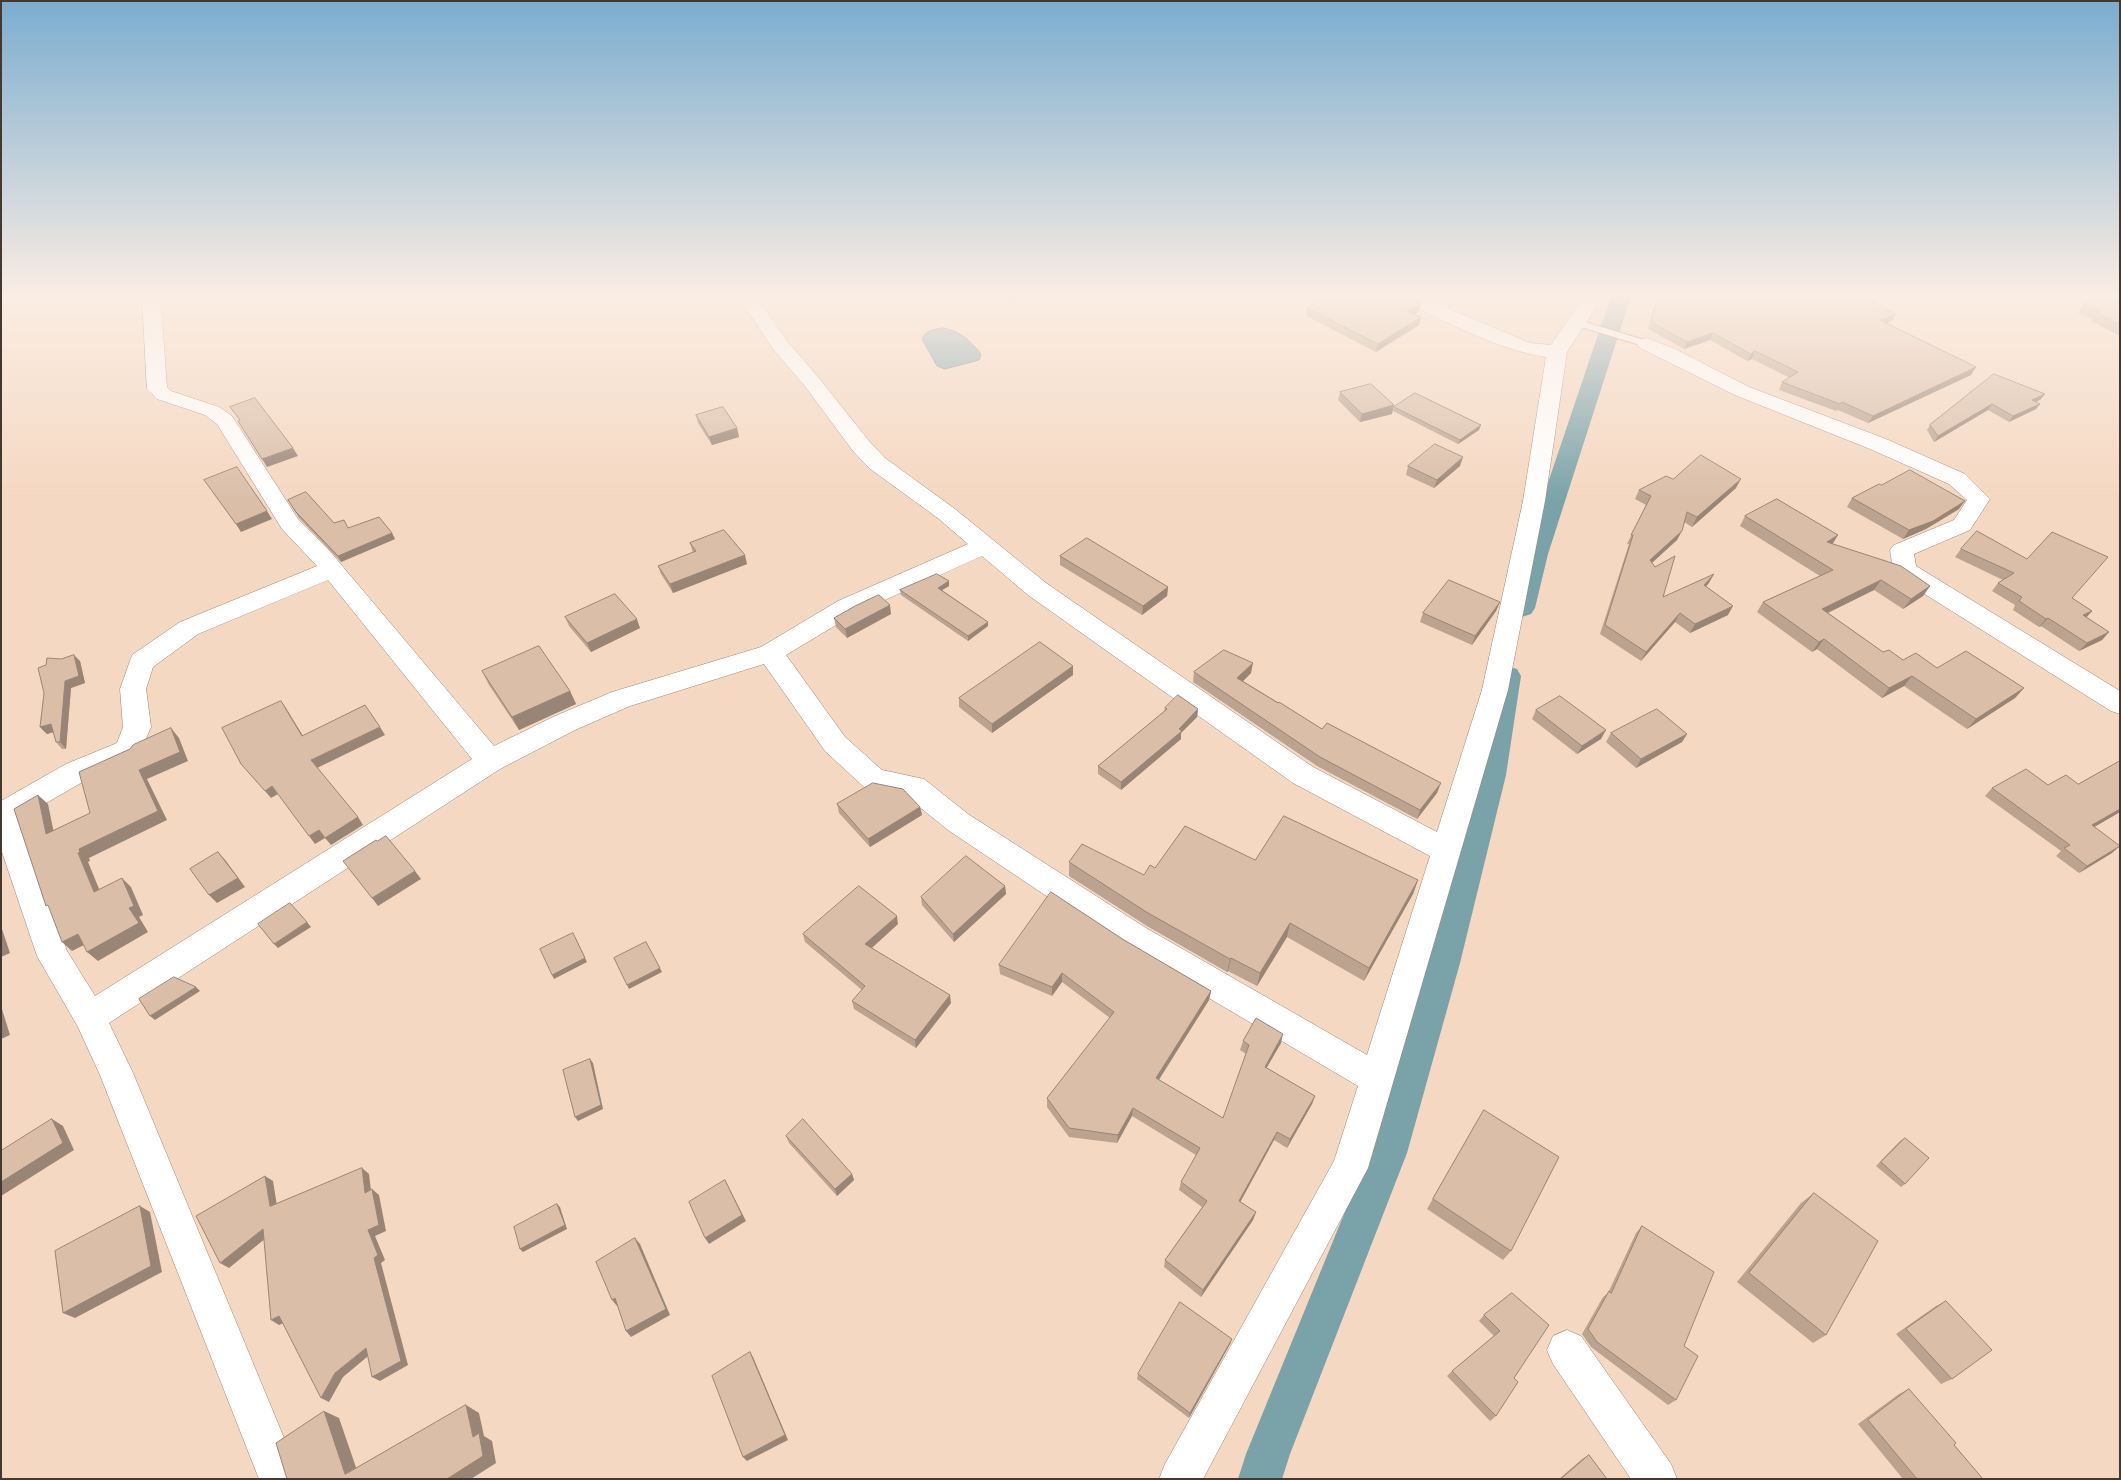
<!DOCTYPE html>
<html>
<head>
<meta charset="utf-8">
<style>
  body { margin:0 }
  #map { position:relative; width:2121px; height:1480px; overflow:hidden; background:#f5d8c1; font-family:Lora,serif }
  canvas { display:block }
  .frame { position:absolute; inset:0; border:2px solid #443930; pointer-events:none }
</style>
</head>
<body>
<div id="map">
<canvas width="2121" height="1480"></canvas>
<div class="frame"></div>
</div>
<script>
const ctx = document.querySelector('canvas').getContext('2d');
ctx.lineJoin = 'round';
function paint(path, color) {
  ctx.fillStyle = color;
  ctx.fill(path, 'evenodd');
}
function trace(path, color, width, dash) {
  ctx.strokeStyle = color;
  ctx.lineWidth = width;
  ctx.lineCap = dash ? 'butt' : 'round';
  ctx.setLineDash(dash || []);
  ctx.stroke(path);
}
const water = new Path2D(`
  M944,328C960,331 971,341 981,354L979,360L945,369L937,366L922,339C925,330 935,329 944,328Z`);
paint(water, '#79a2a9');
trace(water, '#698285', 1);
paint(new Path2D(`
  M1612,293H1632L1548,554L1535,608L1531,614L1522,617L1513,614L1509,608L1524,554Z
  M1507,666L1517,669L1521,676L1506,775L1460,963L1407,1153L1290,1454L1282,1479H1238L1246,1454L1369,1153L1426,963L1476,775L1493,676L1497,669Z`), '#79a2a9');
const service = new Path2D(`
  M1575,319L1651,342L1653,344L1647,347L1571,324L1569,322Z`);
const minor = new Path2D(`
  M142,293H160L167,387L171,391L219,407L232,416L298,519L328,549L494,746L555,716L612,692L761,647L838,601L968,544L939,519L869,468L853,451L804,385L773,349L736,293H754L787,341L818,377L869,441L885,458L955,509L1046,583L1313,767L1437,832L1482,690L1523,501L1546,357C1497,350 1441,319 1395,297L1393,293H1417L1452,310L1530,343L1551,345L1587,293H1605L1567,352L1545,501L1508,690L1368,1168L1203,1479H1159L1165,1464L1334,1161L1358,1086L1124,948L948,830L906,796L864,787L825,751L764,664L630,706L575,730L500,769L109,1023L133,1073L301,1479H259L100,1075L78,1027L37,956L1,849V801L66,764L117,743L123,727L120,689L132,655L180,622L317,566L282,529L217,424L205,415L157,399L147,389ZM982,556L1028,595L1293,783L1430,856L1367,1055L1146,928L968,814L924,779L882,770L845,737L786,655L856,613ZM328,580L472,759L95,996L67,951L30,846L22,817L86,780L138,757L151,727L146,689L153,667L198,634Z
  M1647,338L1675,349L1749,387L1886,439L1965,474L1990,499L1970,530L1914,554L1916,566L2120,691V714L2111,711L1896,576L1893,570L1890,550L1894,545L1954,520L1967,500L1949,484L1870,449L1735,395L1640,348L1637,344L1640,340Z
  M1567,1330L1581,1336L1671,1464L1677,1479H1631L1553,1364L1547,1350L1553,1336Z`);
trace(service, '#a08671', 2);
trace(minor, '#a08671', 1);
paint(service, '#fff');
paint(minor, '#fff');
paint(new Path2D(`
  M1002,293H1031L1012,300Z
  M1658,293H1855L1892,321L1887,323L1976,367L1971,375L1868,423L1838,410L1836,411L1779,390L1782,382L1790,378L1752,359L1747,361L1710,340L1684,349L1648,329Z
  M2120,293V336L2091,321L2092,319L2078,313L2083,305Z
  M1362,297L1419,311L1414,314L1421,317L1419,325L1376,352L1306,316L1307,308Z
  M1994,374L2041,399L2036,402V409L2009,422L1988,410L1934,442L1927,430L1930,425Z
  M1340,392L1392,414L1360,422L1338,400Z
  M1394,407L1479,430L1458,444L1393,411Z
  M696,415L737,428L739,437L712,445L698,423Z
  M1408,466H1460L1434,488L1406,475Z
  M1673,479L1736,488L1692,527L1684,522L1677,540L1652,563L1663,597L1709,583L1706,586L1728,615L1690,633L1675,622L1641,661L1600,634L1629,544H1627L1646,505L1635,499L1639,490Z
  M1881,485L1959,509L1926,529L1903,539L1847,507L1852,498Z
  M288,500L334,523L349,528L392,533L395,539L341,562L299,518Z
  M1745,516L1833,544L1930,586L1923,596L1903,609L1874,590L1828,613L1883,652L1903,660L1937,668L2024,688L2015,698L1967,729L1904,686L1882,698L1817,649L1812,652L1757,612L1763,602L1820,576L1740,526Z
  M690,543L747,564L673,593L661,574L658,566L693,553Z
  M1961,549L2072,598L2092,611L2086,617L2109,632L2102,640L2079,651L2041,626L2039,627L2013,610L2015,605L1992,591L1998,583L2003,580L1955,557Z
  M1060,556L1168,587L1167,596L1142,615L1060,565Z
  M949,586L942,590L988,622V626L968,641L901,595L900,590Z
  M1500,602L1496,611L1472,645L1420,622L1423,613Z
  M891,614L847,638L836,627L834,618Z
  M565,617L640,628L591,652L569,626Z
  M80,661L85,683L71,688L66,749H62L56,742L53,732L47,734L40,727Z
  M1073,666V675L992,733L959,707V698Z
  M482,671L570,691L576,704L519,730L489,685Z
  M1194,672L1251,673L1243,681L1322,729L1437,793L1417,819L1317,766L1193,682Z
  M1165,708L1198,709L1197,717L1181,733V739L1121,790L1098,774V766L1164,712Z
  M1536,710L1601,739L1577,754L1532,719Z
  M1611,733L1687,734L1682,742L1636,768L1606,742Z
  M2120,761V812L2094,827L2112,853L2079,873L2056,856L2061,851L1985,796L1992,788L2078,784Z
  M837,804L920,807L922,815L870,847L839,813Z
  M1255,860L1418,880L1413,894L1364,981L1287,937L1257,986L1228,971L1227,972L1147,926L1069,876V862L1144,875L1155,868Z
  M1005,886L1006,894L954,942L922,905L921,897Z
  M898,924L872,948L951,1003L916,1048L854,1009L852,1001L862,990L805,942L803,934Z
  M1124,940L1211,991L1209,1000L1159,1080L1223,1118L1246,1054L1240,1050L1243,1041L1281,1043L1266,1068L1315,1096L1312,1104L1287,1148L1274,1140L1240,1202L1256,1212L1253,1220L1201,1297L1164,1267L1165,1260L1202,1207L1179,1190L1181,1182L1196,1155L1132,1116L1117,1143L1069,1137L1047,1107V1098L1110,1018L1062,982L1052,996L1000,974L999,965Z
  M1484,1110L1511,1251L1503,1260L1427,1209Z
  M786,1136L852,1174L854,1180L837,1196L789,1143Z
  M1905,1138V1184L1901,1187L1876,1166L1900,1141Z
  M1814,1193L1826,1335L1813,1343L1737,1282L1801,1203Z
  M1642,1226L1684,1346L1676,1400L1668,1405L1591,1347L1582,1334L1603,1297L1608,1293L1636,1233Z
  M1512,1293L1514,1378L1496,1416L1490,1421L1447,1376L1452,1371L1494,1336L1479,1321L1484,1315Z
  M1946,1301L1952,1379L1941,1384L1896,1334L1936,1306Z
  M1232,1339L1230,1344L1189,1418L1137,1379L1138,1374Z
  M1909,1389L1954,1445L1983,1479H1903L1858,1424L1899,1394Z
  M1589,1455L1607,1479H1559L1582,1459Z`), '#bba390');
paint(new Path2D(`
  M1019,293H1031L1012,300L1011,296Z
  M1421,303L1419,311L1405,319L1407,311Z
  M1896,314L1892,321L1876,327L1880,320Z
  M1421,317L1419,325L1376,352L1378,344Z
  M1713,333L1710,340L1684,349L1687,342Z
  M1755,351L1752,359L1747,361L1751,354Z
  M1976,367L1971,375L1868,423L1873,416Z
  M2045,394L2041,399L2029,406L2032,400Z
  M1992,404L1988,410L1934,442L1938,436Z
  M2040,404L2036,409L2009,422L2013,416Z
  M1394,405L1392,414L1360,422L1362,414Z
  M1481,425L1479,430L1458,444L1460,440Z
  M737,428L739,437L712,445L709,437Z
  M293,448L298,456L267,467L262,459Z
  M1463,457L1460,466L1434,488L1437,480Z
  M1741,479L1736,488L1692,527L1697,517Z
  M1965,501L1959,509L1926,529L1903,539L1909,530Z
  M267,511L272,519L241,532L236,524Z
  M1682,531L1677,540L1645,569L1650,560Z
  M392,533L395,539L341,562L338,556Z
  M1838,535L1832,545L1827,542Z
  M745,555L747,564L673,593L670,584Z
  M1714,574L1709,583L1699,594L1704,585Z
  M1881,580L1874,590L1815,619L1822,609Z
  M949,581V586L939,592L938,588Z
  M1930,586L1923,596L1903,609L1911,599Z
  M1168,587L1167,596L1142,615L1143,606Z
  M1500,602L1496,611L1472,645L1475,636Z
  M890,605L891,614L847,638L845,629Z
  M1733,606L1728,615L1690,633L1695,624Z
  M2092,611L2085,619L2083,615Z
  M1680,613L1675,622L1641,661L1646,652Z
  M2048,618L2041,626L2039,627L2046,619Z
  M637,619L640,628L591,652L587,643Z
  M988,622V626L968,641V636Z
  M2109,632L2102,640L2079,651L2087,643Z
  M1824,639L1817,649L1812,652L1819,642Z
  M74,655L80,661L85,683L71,688L66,749L60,742L65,681Z
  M1253,663L1251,673L1236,688L1237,678Z
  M1073,666V675L992,733V724Z
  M1912,676L1904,686L1882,698L1889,688Z
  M2024,688L2015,698L1967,729L1976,719Z
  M570,691L576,704L519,730L512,717Z
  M281,701L286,708L308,744L302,736Z
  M1198,709L1197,717L1181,733V739L1121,790V782L1179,729Z
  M51,724L58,731L47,734L40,727Z
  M380,727L385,735L317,768L311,760Z
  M171,728L179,738L188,761L147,779L167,820L89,858L90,861L88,862L104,901L94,892L78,853L79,849Z
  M1606,730L1601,739L1577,754L1582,746Z
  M1687,734L1682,742L1636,768L1641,759Z
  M1441,783L1437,793L1417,819L1420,810Z
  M272,786L278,794L271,798L265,791Z
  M38,795L48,804L56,843L46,834Z
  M920,807L922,815L870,847L868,839Z
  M2120,809V812L2084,833L2092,825Z
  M358,817L363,825L331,845L325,838L315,844L309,836L319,830Z
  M2120,846L2112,853L2079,873L2087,866Z
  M218,852L226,861L245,887L217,903L209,895Z
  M415,871L421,879L378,906L372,898Z
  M122,878L131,887L143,915L139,917L148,932L98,961L87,952L129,908Z
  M1418,880L1413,894L1364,981L1369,968Z
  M1005,886L1006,894L954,942L953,934Z
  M897,916L898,924L867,952L865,944Z
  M307,922L311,927L278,948L274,944Z
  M1290,923L1287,937L1257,986L1260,973Z
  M1,926L10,953L1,957Z
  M78,934L88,943L72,951L62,942Z
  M575,937L587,962L554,979L552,975Z
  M1231,958L1228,971L1227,972L1230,959Z
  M660,968L662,972L629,989L627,985Z
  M1062,973V982L1052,996V987Z
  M196,987L200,991L155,1020L150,1016Z
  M1211,991L1209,1000L1154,1087L1156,1078Z
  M950,995L951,1003L916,1048L915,1040Z
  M1,1006L10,1035L1,1039Z
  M1283,1034L1281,1043L1262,1076L1265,1067Z
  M590,1059L593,1063L603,1109L578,1121L575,1117Z
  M1315,1096L1312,1104L1287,1148L1290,1139Z
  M1133,1108L1132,1116L1117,1143L1118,1135Z
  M52,1119L63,1126L74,1150L1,1196V1182Z
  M1277,1132L1274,1140L1237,1208L1239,1201Z
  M362,1168L369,1174L372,1199L365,1193Z
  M852,1174L854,1180L837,1196L835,1189Z
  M265,1176L273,1181L278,1212L270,1206Z
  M725,1180L746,1221L709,1244L705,1238Z
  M372,1189L379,1195L386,1231L375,1236L385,1260L381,1263L408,1365L380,1381L372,1377L374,1258L368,1230Z
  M557,1204L560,1207L567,1229L523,1252L520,1249Z
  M140,1206L150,1212L162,1272L75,1318L63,1313Z
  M1256,1212L1253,1220L1201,1297L1203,1290Z
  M263,1229L271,1234L229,1268L220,1263Z
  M635,1238L640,1244L670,1315L631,1337L626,1331Z
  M615,1298L621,1303L617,1306L612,1300Z
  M279,1316L288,1321L279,1325L271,1320Z
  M1232,1339L1230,1344L1189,1418L1190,1413Z
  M366,1348L373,1352L343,1377L329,1402L321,1398L335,1373Z
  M750,1352L753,1357L788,1440L747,1461L743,1457Z
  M466,1405L479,1413L484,1436L492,1441L496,1463L471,1479H447L473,1437Z
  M324,1411L339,1418L360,1479L345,1474Z`), '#998576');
const building = new Path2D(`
  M1008,293H1019L1011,296Z
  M1335,293H1354L1362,297L1368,293L1384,302L1397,293H1401L1421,303L1407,311L1421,317L1378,344L1307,308Z
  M1659,293H1855L1896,314L1880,320L1976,367L1873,416L1842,402L1840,404L1782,382L1798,372L1755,351L1751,354L1713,333L1687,342L1651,322Z
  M2120,293V325L2096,313L2100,311L2083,305Z
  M1994,374L2045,394L2032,400L2040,404L2013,416L1992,404L1938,436L1930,425Z
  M1371,384L1394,405L1362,414L1340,392Z
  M1415,393L1481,425L1460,440L1394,407Z
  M255,398L293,448L262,459L238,421L240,420L230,407Z
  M723,407L737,428L709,437L696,415Z
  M1435,444L1463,457L1437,480L1408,466Z
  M1701,455L1741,479L1697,517L1687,512L1682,531L1650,560L1655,567L1675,556L1663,597L1714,574L1704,585L1733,606L1695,624L1680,613L1646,652L1605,625L1633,535H1631L1651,496L1639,490L1666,476L1673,479Z
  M237,467L267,511L236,524L204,480Z
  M1910,470L1965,501L1933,521L1909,530L1852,498L1879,484L1881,485Z
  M306,492L334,523L344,520L348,528L379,517L392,533L338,556L296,512L288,500Z
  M1777,499L1838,535L1827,542L1901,566L1930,586L1911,599L1881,580L1822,609L1883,652L1889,650L1903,660L1916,653L1937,668L1966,651L2024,688L1976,719L1912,676L1889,688L1824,639L1819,642L1763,602L1833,570L1745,516Z
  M724,530L745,555L670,584L658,566L696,551L690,543Z
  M1977,531L2027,559L2052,532L2108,557L2072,598L2092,611L2083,615L2109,632L2087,643L2048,618L2046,619L2019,601L2022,597L1998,583L2014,573L1961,549Z
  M1087,538L1168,587L1143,606L1060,556Z
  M937,574L949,581L938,588L988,622L968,636L900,590Z
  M1449,580L1500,602L1475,636L1423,613Z
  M615,594L637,619L587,643L565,617Z
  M879,595L890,605L845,629L834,618L855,606Z
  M1040,642L1073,666L992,724L959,698Z
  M539,646L570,691L512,717L482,671Z
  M1224,650L1253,663L1237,678L1278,703L1279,702L1322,729L1327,723L1441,783L1420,810L1320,757L1194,672Z
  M74,655L79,676L65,681L60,742H56L51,724L40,727L44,693L38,668L46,665L47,658L61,659Z
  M1178,695L1198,709L1179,729L1182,731L1121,782L1098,766L1167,709L1165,708Z
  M1560,696L1606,730L1582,746L1536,710Z
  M281,701L302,736L365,705L380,727L311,760L358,817L325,838L319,830L309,836L272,786L265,791L241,764L222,728Z
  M1657,709L1687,734L1641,759L1611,733Z
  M171,728L180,752L139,770L158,811L79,849L80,852L78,853L94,892L122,878L134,906L129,908L139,923L87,952L78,934L62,942L48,905L46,906L14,809L38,795L46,834L90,813L79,772L130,749L133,745Z
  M2120,761V809L2092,825L2120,846L2087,866L2064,848L2070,845L1992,788L2026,769L2048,785L2066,775L2078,784Z
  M873,783L903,789L920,807L868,839L837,804Z
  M1284,816L1418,880L1369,968L1290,923L1260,973L1231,958L1230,959L1148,913L1069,862L1082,844L1144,875L1150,865L1155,868L1185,826L1255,860Z
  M386,836L415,871L372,898L343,861L376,840L377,841Z
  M218,852L238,878L209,895L190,869Z
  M966,856L1005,886L953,934L921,897Z
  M859,886L897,916L865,944L950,995L915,1040L852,1001L865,986L803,934Z
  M1051,892L1124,940L1211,991L1156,1078L1223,1118L1249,1045L1243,1041L1256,1018L1283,1034L1265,1067L1315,1096L1290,1139L1277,1132L1239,1201L1256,1212L1203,1290L1165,1260L1207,1201L1181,1182L1200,1148L1133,1108L1118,1135L1069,1128L1047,1098L1114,1012L1062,973L1052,987L999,965Z
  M290,903L307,922L274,944L258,924Z
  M573,933L585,958L552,975L540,949Z
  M646,942L660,968L627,985L614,958Z
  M174,977L196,987L150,1016L139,999Z
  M590,1059L601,1105L575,1117L563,1070Z
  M1484,1110L1559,1157L1511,1251L1433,1199Z
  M52,1119L63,1143L1,1182V1151Z
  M803,1119L852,1174L835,1189L786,1136Z
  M1905,1138L1929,1158L1905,1184L1881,1162Z
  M362,1168L365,1193L372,1189L379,1225L368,1230L378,1255L374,1258L401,1361L372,1377L366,1348L335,1373L321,1398L279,1316L271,1320L263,1229L220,1263L196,1216L265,1176L270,1206Z
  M725,1180L742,1215L705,1238L689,1202Z
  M1814,1193L1878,1241L1826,1335L1749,1273Z
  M557,1204L565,1225L520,1249L514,1227Z
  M140,1206L151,1266L63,1313L55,1251Z
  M1642,1226L1714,1272L1684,1346L1698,1356L1676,1400L1597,1342L1588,1329L1609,1291L1611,1293Z
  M635,1238L666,1309L626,1331L615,1298L612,1300L596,1262Z
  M1512,1293L1549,1325L1514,1378L1518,1382L1496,1416L1452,1371L1500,1331L1484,1315Z
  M1946,1301L1992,1350L1952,1379L1906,1329Z
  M1180,1302L1232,1339L1190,1413L1138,1374Z
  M750,1352L785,1435L743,1457L712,1376Z
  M1909,1389L1956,1443L1954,1445L1983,1479H1917L1868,1420Z
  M466,1405L473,1437L479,1433L483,1456L447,1479H287L276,1443L324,1411L345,1474Z
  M1589,1455L1607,1479H1561Z`);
paint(building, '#dabea8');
trace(building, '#998576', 1);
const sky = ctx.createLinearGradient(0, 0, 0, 500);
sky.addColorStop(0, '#7badcf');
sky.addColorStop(0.59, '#faede3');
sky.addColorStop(1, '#faede300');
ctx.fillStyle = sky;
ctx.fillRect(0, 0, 2121, 500);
</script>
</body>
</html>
